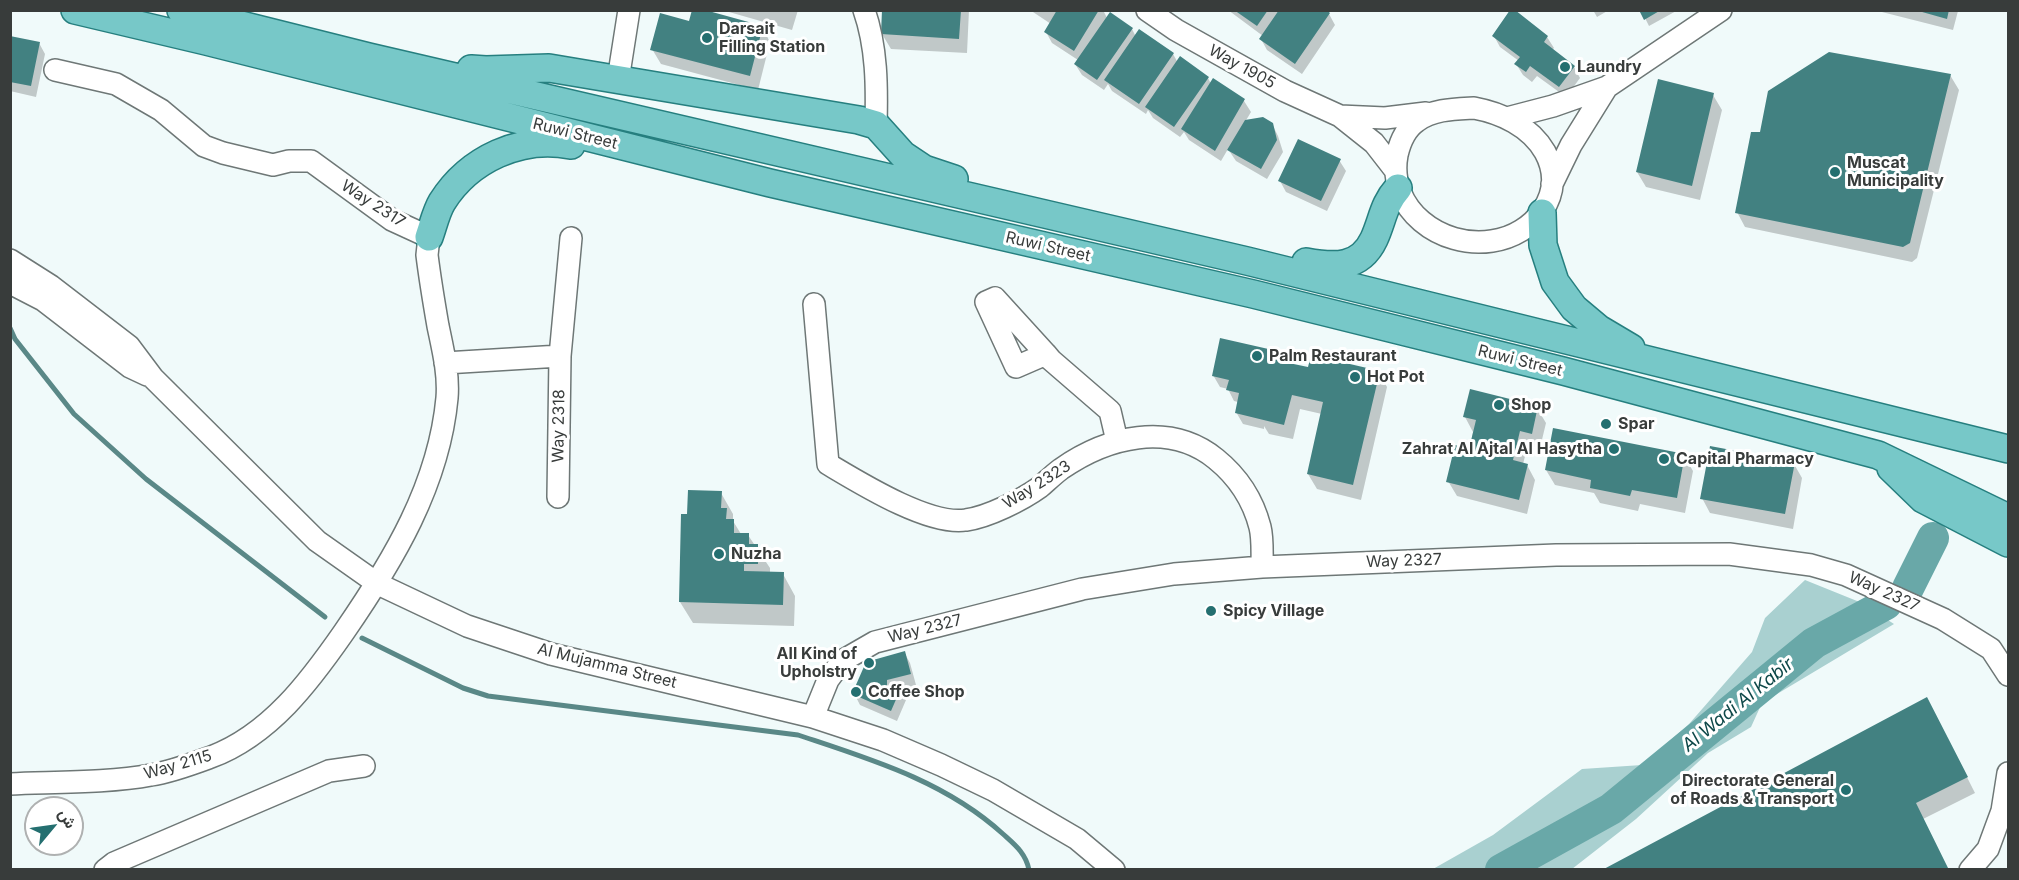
<!DOCTYPE html>
<html>
<head>
<meta charset="utf-8">
<style>
  body { margin:0 }
  #map { position:relative; width:2019px; height:880px; overflow:hidden; background:#f0fafa; font-family:Inter,Vazirmatn,sans-serif }
  canvas { display:block }
  .frame { position:absolute; inset:0; border:12px solid #383c3b; pointer-events:none }
  .north { position:absolute; left:24px; top:796px; width:60px; height:60px; box-sizing:border-box; background:#fff; border:2px solid #afb1b1; border-radius:50%; rotate:61deg; font-size:16px; font-weight:700; line-height:24px; text-align:center; color:#383c3b }
  .north::after { content:''; display:block; margin:auto; width:21px; height:27px; background:#246f70; clip-path:polygon(50% 0,100% 100%,50% 72%,0 100%) }
</style>
</head>
<body>
<div id="map">
<canvas width="2019" height="880"></canvas>
<div class="frame"></div>
<div class="north">ش</div>
</div>
<script>
const ctx = document.querySelector('canvas').getContext('2d');
ctx.lineJoin = 'round';
function paint(path, color) {
  ctx.fillStyle = color;
  ctx.fill(path, 'evenodd');
}
function trace(path, color, width, dash) {
  ctx.strokeStyle = color;
  ctx.lineWidth = width;
  ctx.lineCap = dash ? 'butt' : 'round';
  ctx.setLineDash(dash || []);
  ctx.stroke(path);
}
function label(font, color, halo, rows, align = 'center') {
  ctx.font = font + ' Inter,sans-serif';
  ctx.lineWidth = 6;
  ctx.setLineDash([]);
  ctx.textBaseline = 'middle';
  ctx.strokeStyle = halo;
  ctx.fillStyle = color;
  for (const [text, x, y, turn = 0] of rows) {
    ctx.save();
    ctx.translate(x, y);
    ctx.rotate((+turn || 0) * Math.PI / 180);
    ctx.textAlign = isNaN(turn) ? turn : align;
    if (halo) ctx.strokeText(text, 0, 0);
    ctx.fillText(text, 0, 0);
    ctx.restore();
  }
}
paint(new Path2D(`
  M1805,580L1862,603L1894,624L1762,703L1751,727L1708,753L1636,819L1572,869H1433L1493,835L1582,769L1642,765L1689,724L1752,652L1765,618Z`), '#a9d0d0');
paint(new Path2D(`
  M722,10H798L792,30Z
  M883,10H969L967,53L891,49L882,34Z
  M1030,10H1103L1107,18L1132,29L1136,37L1173,54L1178,63L1208,78L1211,84L1213,80L1244,101L1251,112L1245,122L1272,124L1278,136L1283,152L1267,179L1236,161L1228,149L1221,161L1189,140L1184,132L1180,137L1153,118L1148,110L1146,114L1112,91L1108,84L1104,90L1082,75L1075,64L1078,60L1052,43L1046,32L1051,24Z
  M1228,10H1324L1329,14L1335,25L1302,74L1267,50L1261,39L1263,36Z
  M1593,10H1609L1597,17Z
  M1641,10H1678L1649,26Z
  M1874,10H1957L1958,11L1953,30Z
  M690,23L762,27L770,42L758,90L661,64L652,49Z
  M1494,36L1547,37L1554,48L1552,50L1574,67L1580,78L1566,97L1537,76L1532,82L1523,75L1516,64L1519,61L1500,47Z
  M10,37L39,43L45,54L36,97L10,91Z
  M1950,75L1959,90L1917,258L1912,262L1745,227L1737,212L1761,133Z
  M1713,95L1722,110L1700,200L1646,187L1637,172Z
  M1339,160L1346,171L1327,211L1286,192L1280,181Z
  M1285,354L1291,365L1309,369L1379,372L1387,387L1361,500L1317,489L1308,474L1322,414L1300,409L1293,439L1269,434L1264,426V429L1243,424L1236,412L1238,402L1234,401L1228,389L1220,387L1213,375Z
  M1537,408L1546,423L1540,448L1528,445L1523,464L1527,465L1535,480L1527,514L1457,496L1448,481L1470,450L1473,432L1465,417Z
  M1684,456L1693,471L1685,513L1640,504L1638,511L1600,503L1594,493L1555,485L1546,470Z
  M1794,464L1802,478L1793,529L1710,513L1702,498Z
  M721,493L733,514V521L741,534L748,535L770,568V573L783,574L795,596L794,626L693,623L680,602L689,516Z
  M904,652L910,663L916,685L900,690L906,700L897,721L860,705L854,693Z
  M1935,714L1975,793L1923,819L1605,870Z`), '#0003');
trace(new Path2D(`
  M10,328L15,339L74,414L146,479L325,617
  M362,638L463,688L488,696L798,735C870,759 945,781 1003,834C1014,844 1026,853 1029,870`), '#5a8887', 5);
trace(new Path2D(`
  M1908,588L1933,538
  M1501,870L1611,809L1814,643L1886,604`), '#69a8a8', 32);
paint(new Path2D(`
  M692,10H705L763,26L750,76L650,50L660,13L689,21Z
  M882,10H961L959,39L881,34Z
  M1057,10H1099L1074,51L1044,32Z
  M1234,10H1268L1257,26Z
  M1279,10H1327L1330,13L1295,64L1259,39Z
  M1510,10H1515L1548,36L1544,42L1575,66L1559,87L1530,66L1526,72L1514,64L1520,57L1492,36Z
  M1639,10H1661L1644,20Z
  M1915,10H1949L1947,19Z
  M1110,12L1133,28L1097,80L1074,64Z
  M1139,29L1174,53L1139,104L1104,80Z
  M10,36L40,42L31,86L10,82Z
  M1829,52L1951,74L1910,243L1903,247L1735,213L1751,132H1760L1768,91Z
  M1180,56L1209,77L1174,127L1145,107Z
  M1213,78L1245,99L1215,151L1181,129Z
  M1658,79L1714,93L1692,186L1636,172Z
  M1263,117L1273,123L1277,140L1261,169L1227,150L1245,120Z
  M1298,139L1341,159L1321,201L1278,181Z
  M1220,338L1286,353L1284,362L1308,367L1311,355L1380,371L1353,485L1307,474L1323,402L1292,395L1284,425L1235,413L1239,393L1226,390L1229,380L1212,376Z
  M1470,389L1538,406L1532,434L1520,431L1513,460L1528,464L1519,500L1446,482L1455,445L1469,449L1476,420L1463,417Z
  M1553,428L1685,454L1677,498L1632,490L1630,496L1590,488L1591,480L1545,470Z
  M1710,446L1795,462L1785,514L1700,499Z
  M688,490L722,491L721,508H727L726,519H734V533H749V544H758V564H744V571L784,572L783,605L679,602L681,514H687Z
  M905,651L911,674L887,680V686L901,688L891,711L852,694L866,662Z
  M1927,697L1968,777L1916,803L1949,870H1602Z`), '#428181');
const minor = new Path2D(`
  M864,10C877,47 877,87 876,125
  M1147,10L1176,30L1285,91L1340,116L1374,143L1395,170
  M618,80L629,10
  M1474,108C1501,113 1530,126 1545,152C1568,194 1534,235 1492,241C1441,249 1387,209 1397,155C1400,142 1405,129 1417,121C1433,109 1455,109 1474,108Z
  M1340,116L1385,118L1426,113
  M1507,118L1553,106L1607,87L1721,10
  M1552,184L1571,145L1607,87
  M10,260L51,286L129,346L153,378L317,541L378,584L467,626L551,654L813,717L883,740L941,765L993,790L1077,839L1114,870
  M10,283L43,300L130,367L147,375
  M814,304L828,464C860,483 929,526 966,520C988,517 1022,500 1040,487C1047,481 1053,475 1061,469C1107,437 1169,421 1216,459C1237,476 1253,500 1260,527C1263,539 1262,555 1262,567
  M1046,354L1016,367L986,302L995,298L1046,354L1051,360L1110,411L1117,441
  M560,356L571,238
  M445,363L560,356L558,497
  M813,717L828,680L842,661L875,642L1082,589L1174,574L1262,567L1556,555L1729,554L1811,565L1846,575L1943,619L1991,649L2008,675
  M10,784C54,782 109,783 151,775C171,772 192,764 211,757C270,735 310,681 344,632C393,561 439,485 447,398C449,374 443,350 438,326C434,303 430,279 427,255L429,237L392,220L311,161H289L273,165L223,153L204,146L161,110L116,84L55,70
  M105,870L114,863L329,771L364,766
  M1970,870L1988,849L2002,811L2008,773`);
const major = new Path2D(`
  M75,10L206,41L770,183L1253,294L1563,371L1878,455L2008,518
  M181,10L369,57L1247,261L2008,449
  M471,69L486,70L549,68L859,120L876,125L903,155L924,169L954,179
  M1542,213L1543,245L1555,282L1574,308L1599,329L1631,348
  M429,237C433,226 436,212 442,202C469,159 521,135 571,145
  M1306,262C1334,267 1360,269 1374,239C1383,219 1383,205 1398,188
  M1891,468L1923,499L2008,543`);
trace(minor, '#6e7776', 24);
trace(major, '#267f7f', 30);
trace(minor, '#fff', 21);
trace(major, '#77c8c8', 27);
for (const [x, y, r, color] of [
  [707,38,6,"#246f70"],
  [1565,67,6,"#246f70"],
  [1835,172,6,"#246f70"],
  [1257,356,6,"#246f70"],
  [1355,377,6,"#246f70"],
  [1499,405,6,"#246f70"],
  [1606,424,6,"#246f70"],
  [1614,449,6,"#246f70"],
  [1664,459,6,"#246f70"],
  [719,554,6,"#246f70"],
  [1211,611,6,"#246f70"],
  [869,663,6,"#246f70"],
  [856,692,6,"#246f70"],
  [1846,790,6,"#246f70"]
]) {
  const dot = new Path2D();
  dot.arc(x, y, r, 0, 2 * Math.PI);
  ctx.fillStyle = color;
  ctx.fill(dot);
  trace(dot, '#fff', 2);
}
label('bold 16px', '#383c3b', '#fff', [
  ["Darsait",719,29],
  ["Filling Station",719,47],
  ["Laundry",1577,67],
  ["Muscat",1847,163],
  ["Municipality",1847,181],
  ["Palm Restaurant",1269,356],
  ["Hot Pot",1367,377],
  ["Shop",1511,405],
  ["Spar",1618,424],
  ["Zahrat Al Ajtal Al Hasytha",1602,449,"right"],
  ["Capital Pharmacy",1676,459],
  ["Nuzha",731,554],
  ["Spicy Village",1223,611],
  ["All Kind of",857,654,"right"],
  ["Upholstry",857,672,"right"],
  ["Coffee Shop",868,692],
  ["Directorate General",1834,781,"right"],
  ["of Roads & Transport",1834,799,"right"]
], 'left');
label('16px', '#383c3b', '#fff', [
  ["Way 1905",1242,67,29],
  ["Ruwi Street",575,134,14],
  ["Way 2317",373,204,33],
  ["Ruwi Street",1048,247,13],
  ["Ruwi Street",1520,361,14],
  ["Way 2318",559,426,-89],
  ["Way 2323",1037,485,-32],
  ["Way 2327",1404,561,-2],
  ["Way 2327",1884,592,24],
  ["Way 2327",925,629,-14],
  ["Al Mujamma Street",607,666,14],
  ["Way 2115",178,765,-16]
]);
label('italic 18px', '#0e4849', '#fff', [
  ["Al Wadi Al Kabir",1738,705,-39]
]);
</script>
</body>
</html>
